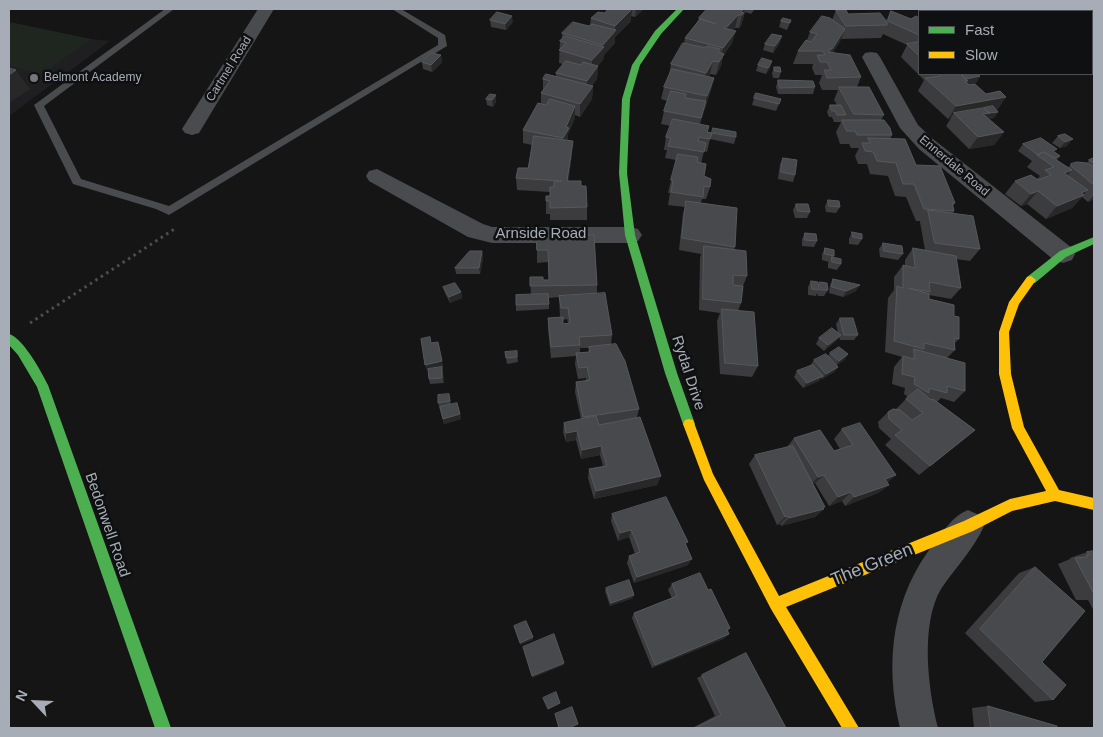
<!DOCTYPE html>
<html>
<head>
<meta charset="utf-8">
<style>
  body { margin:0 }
  #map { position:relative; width:1103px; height:737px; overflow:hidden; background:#151515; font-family:Helvetica,sans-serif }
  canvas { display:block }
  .frame { position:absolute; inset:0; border:10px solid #a7adb6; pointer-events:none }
  .legend { position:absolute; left:918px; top:10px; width:175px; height:65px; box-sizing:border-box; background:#0f1011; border:1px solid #4c4f53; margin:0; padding:6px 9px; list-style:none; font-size:15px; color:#a7adb6 }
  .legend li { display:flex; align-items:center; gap:10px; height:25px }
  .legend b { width:25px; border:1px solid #4c4f53 }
  .north { position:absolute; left:10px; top:677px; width:50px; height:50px; -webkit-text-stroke:4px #0f1011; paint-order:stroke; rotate:295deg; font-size:14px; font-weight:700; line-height:20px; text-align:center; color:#a7adb6 }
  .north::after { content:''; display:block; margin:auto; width:18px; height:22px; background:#a7adb6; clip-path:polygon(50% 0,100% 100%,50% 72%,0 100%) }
</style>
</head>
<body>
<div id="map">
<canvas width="1103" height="737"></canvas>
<div class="frame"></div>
<ul class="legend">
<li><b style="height:6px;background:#4caf50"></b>Fast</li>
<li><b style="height:6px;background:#ffc107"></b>Slow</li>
</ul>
<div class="north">N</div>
</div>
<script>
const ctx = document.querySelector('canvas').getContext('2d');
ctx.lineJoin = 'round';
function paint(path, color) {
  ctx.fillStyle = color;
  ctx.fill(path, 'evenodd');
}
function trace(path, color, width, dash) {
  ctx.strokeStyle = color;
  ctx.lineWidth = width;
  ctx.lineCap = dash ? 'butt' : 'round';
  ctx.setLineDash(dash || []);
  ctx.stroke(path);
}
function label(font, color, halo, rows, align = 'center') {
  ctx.font = font + ' Helvetica,sans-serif';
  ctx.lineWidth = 5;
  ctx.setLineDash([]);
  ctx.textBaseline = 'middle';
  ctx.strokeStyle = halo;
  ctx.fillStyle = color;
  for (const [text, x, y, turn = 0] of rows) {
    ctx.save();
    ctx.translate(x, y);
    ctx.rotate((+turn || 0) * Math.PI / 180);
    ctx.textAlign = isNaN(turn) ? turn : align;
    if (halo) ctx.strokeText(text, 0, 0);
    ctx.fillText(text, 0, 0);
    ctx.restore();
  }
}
paint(new Path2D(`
  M9,22L91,39L110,41L9,116Z`), '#1f1f21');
paint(new Path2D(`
  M9,22L91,39L42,74L9,66Z`), '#1f261f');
trace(new Path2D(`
  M30,323L176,228`), '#4b4d50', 3, [2.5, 4]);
paint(new Path2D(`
  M165,9H174L44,106L81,179L169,206L438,45V38L392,9H401L445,35L447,46L169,215L156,209L73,184L34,105Z`), '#4a4b4e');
paint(new Path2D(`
  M258,9H274L199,133L192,135L185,133L182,129Z
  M871,52L877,53L880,57L918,125L933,139L1072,248L1075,254L1072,260L1063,263L1054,260L919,149L900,128L862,57L865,53Z
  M377,169L483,224L492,227H630L638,229L642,235L638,241L630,243H492L468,237L369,181L366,176L369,171Z
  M968,510L979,515L984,526C974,549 955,568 941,589C920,625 928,689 938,728H900C884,662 892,595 936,541C946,528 953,516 968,510Z`), '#4a4b4e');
paint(new Path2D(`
  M677,9H684L661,34L640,65L630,99L627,173L635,235L677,373L695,424L693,428L689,429L685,428L683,424L665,373L625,235L619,173L622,99L632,65L655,31Z
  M1094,237V244L1066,257L1035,283H1027L1026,280L1027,277L1060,251Z
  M9,334C23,338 41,371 48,385L171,728H155L37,387L18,355L9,345Z`), '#4caf50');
paint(new Path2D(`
  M1031,276L1036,280L1019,304L1009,332L1011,374L1024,427L1059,490L1094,498V510L1055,501L1012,511L973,531L786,607L859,728H842L771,609L704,480L683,424L685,420L689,419L693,420L713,474L779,596L964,521L1010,499L1046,491L1012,428L999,374V332L1009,302L1027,277Z`), '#ffc107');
paint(new Path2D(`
  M606,9H644L635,17L631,16V21L615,37V43L604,55L603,60L598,66L597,79L592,86H593L592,99L580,117L575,115V118L568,134V141L572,154L568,181L581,186L587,207V220H550V214H546V201L550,196V192L517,190L516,178L528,168L532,145L523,143V130L541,104V93L543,90V79L556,76V73L563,64L559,63L560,41L562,38V33L589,26L590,25L591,18L604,13L606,12Z
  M707,9H755L751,14L745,12L741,26L739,28H735L733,30L732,43L723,56L721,66L716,75L710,74L709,76L714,78L711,90L705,108L700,124L708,132L736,137L734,144L710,139L707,152L704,151L701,163L704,176L710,187L706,199H702L701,203L735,247L734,249L747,276L743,286L741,303L738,311L758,366L752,377L720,374L717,321L720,313L699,310L700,258L701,254L679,250L683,213L685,207L668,205L670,193H668L676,160L665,158L667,150H664L666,137L671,126L661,124L664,111L667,101L661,99L664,87L669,75L671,64L684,43L685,38L698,21L699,18Z
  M972,9H990L985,11H972L973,9Z
  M1004,9H1044L1043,10L1046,11H1009Z
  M836,10L848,14L886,21L891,11L911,19L919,18V74H961L980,76L976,83L969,84L986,94L1006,97L997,110L998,112L994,118L988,119L1004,132L994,145L969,149L946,126L951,118L948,119L918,91L924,80L901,57L907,45L883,34L881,38L841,39L833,52L861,77L857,87L884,115L881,120L892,135L890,139L955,203L953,206L954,211L953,213L980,249L970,261L956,259L961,288L951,299L929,295V299L954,316L959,339L954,344L955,350L947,358L965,391L954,402L941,398L937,402L975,430L919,475L885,445L891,439L879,428L878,422L888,412L896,409L908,397L904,394L905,388L892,384L894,367L902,357L885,352L888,298L894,290V277L903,265L905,266V260L913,248L925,250L920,222V221H916L906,197L895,196L888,176L870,174L867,164H858L855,156L859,148H851L849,144H840L836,132L841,122H834L832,117H829L827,112L830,105H837L834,100L838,90H822L819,83L822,75H815L812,68L813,64H793L798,51L807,40L810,32L832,20Z
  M490,20L513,22L506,30L491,27Z
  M791,20L787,30L779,27L781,21Z
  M1094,29V58L1092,57V31Z
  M780,43L773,53L763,50L765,44Z
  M441,55L442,62L432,72L423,69L422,62Z
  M772,61L770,68L766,74L756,71L758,65Z
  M774,67L781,72L779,78H773L772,73Z
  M778,80L815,87L813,94H778L776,87Z
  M496,95V102L493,107L487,105L486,99Z
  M754,98L781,99L776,111L752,105Z
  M1065,134L1067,146L1060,148L1052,143L1058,136Z
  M1023,144L1055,152L1060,156L1057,160L1068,168L1071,164L1087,163L1089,160L1094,158V199L1088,202L1082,197L1072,208L1046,219L1027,204L1021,206L1005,194L1015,181L1037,179L1040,176L1027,167L1032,161L1018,151Z
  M783,158L795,175L793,182L778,179L780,164Z
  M828,200L840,207L836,213L826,212L825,206Z
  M796,204L810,212L807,218H795L793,210Z
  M852,232L862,239L858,245L849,244V239Z
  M805,233L817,241L814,247L802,246V239Z
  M537,235L597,285V293L612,335L611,345L639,409L637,417L661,476L657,485L594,499L588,478L589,469L603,466L600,455L581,459L576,440L566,442L563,432L564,423L581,419L575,392L576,382L586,381V378L578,379L575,364L576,356L551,358L548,329V318L560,317L559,297L549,298V309L516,311V295H531L530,277L543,280H549L548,262L537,263ZM567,319L568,323L563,324V320ZM580,348H589L588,352L580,353Z
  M883,243L903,254L898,260L880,257L879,249Z
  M825,248L834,256L833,257L841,264L837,270L828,268V263L829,262L822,260V254Z
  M482,251L483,258L480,274H456L455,268Z
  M833,279L856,291L843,297L829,293L830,285Z
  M811,281L818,285L820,282L828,290L824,296H818L817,293L816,296L808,295V287Z
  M443,287L461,292L462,298L450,303L445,293Z
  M840,318L858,335L854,340H840L839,337L837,340L824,351L816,344L819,338L838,333L836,324Z
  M432,343L439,347L443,367L440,368L443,373L444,383L430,384L429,379L428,370H427L425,365Z
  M517,351L518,362L507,364L505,352Z
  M830,353L848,354L844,360L837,365L838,367L834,372L822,379L821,378L819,381L803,388L794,377L797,371L810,366L814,360L828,356Z
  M450,399L451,405L457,403L461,419L444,424L438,403Z
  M842,429L896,475L887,482L889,485L878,493L845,506L842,501L829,506L815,483L813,484L825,507L823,508L824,509L815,517L781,526L780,524L777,525L749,464L755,455L787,447L794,438L834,451L840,449L834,439Z
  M612,514L686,545L688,565L634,583L627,563L629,556L635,554L629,537L618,541L611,521Z
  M1094,551V611L1088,600H1076L1058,564L1070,559V558L1087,552Z
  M1035,567L1042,662L1053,700L1035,702L965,633L1019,573Z
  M672,584L708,590L730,628L728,630L729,634L723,639L652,668L632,618L634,613L672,598L668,590Z
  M606,588L633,598L610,606L605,591Z
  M746,653L786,728H692L715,716L697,678Z
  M988,706L1057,728H974L972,708Z`), '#3c3c3f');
paint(new Path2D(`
  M632,9L631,21L615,37V43L604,55L603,60L598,66L597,79L586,94L587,81L592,73V60L602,49L603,45L615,31V26Z
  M636,9H644L635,17Z
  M741,9H745L741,26L739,28L742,15Z
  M978,9H990L985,11H977Z
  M1036,9H1044L1043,11H1032Z
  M738,15L735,28L725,39L724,28Z
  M512,16L513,22L506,30L505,24Z
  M845,29L840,42L827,62L832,49Z
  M736,31L732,43L723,56L721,66L716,75L723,48Z
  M782,36L780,43L773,53L775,46Z
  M441,55L442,62L432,72L431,65Z
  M713,61L710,74L703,86L706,73Z
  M772,61L770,68L766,74L768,68Z
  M16,70L30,89L9,103V75Z
  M980,76L976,83L966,85L959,80Z
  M714,78L711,90L705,108L698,131L707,96Z
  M593,86L592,99L580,117V104Z
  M496,95V102L493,107L492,100Z
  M1006,97L997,110L981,113H954L951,118L948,119L956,106Z
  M575,106V118L568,134V140L563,151V138L566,127Z
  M998,112L994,118L985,120L983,114Z
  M1004,132L994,145L969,149L978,137Z
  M1073,139L1067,146L1060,148L1065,142Z
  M573,141L572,154L567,194V181Z
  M1072,170L1061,183L1064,173Z
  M1088,190L1072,208L1046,219L1057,206L1081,193Z
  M1038,191L1027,204L1021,206L1031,194Z
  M1094,195V199L1088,202Z
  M482,251L483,258L480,274L479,268Z
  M860,285L856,291L843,297L846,291Z
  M461,292L462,298L450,303L449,297Z
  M841,335L837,340L824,351L828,345Z
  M438,342L443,367L427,370L425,365Z
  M848,354L844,360L835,367L839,361Z
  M442,367L443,373L444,383L442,378Z
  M838,367L834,372L822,379L826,374Z
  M823,376L819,381L803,388L807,383Z
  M460,414L461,419L444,424L443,419Z
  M577,431L576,440L566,442V433Z
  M601,446L600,455L581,459L582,450Z
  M824,475L815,483L810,485L818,477Z
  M896,475L886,484L885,479Z
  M661,476L657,485L594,499L596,491Z
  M889,485L878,493L845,506L854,497Z
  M851,492L842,501L829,506L838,497Z
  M825,507L821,510L824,509L815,517L781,526L789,518Z
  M788,516L780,524L777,525L785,517Z
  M631,530L629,537L618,541L620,533Z
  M692,559L688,565L634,583L637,577Z
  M634,595L633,598L610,606L611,603Z
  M729,634L723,639L652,668L655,665Z
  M533,637V640L520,645V643Z
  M564,663V665L532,678V676Z`), '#282829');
const building = new Path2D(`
  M609,9H632L615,26L591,18L598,12L604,13Z
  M707,9H744L741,12L744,13L742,15H738L728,26L724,28L736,31L723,48L685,38L700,19L716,24L699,18Z
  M1052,9H1064L1070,11H1048Z
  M836,10H846L848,14L880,13L887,22V25L846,26Z
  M891,11L911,19L916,16L919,18V35L888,21Z
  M497,12L512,16L505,24L490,20Z
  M822,16L830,18L845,29L832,49L830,48L828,52L850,55L861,77L827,78L824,70H831L827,62H820L817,55H825L823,51H798L806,40L811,42L817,34L810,32Z
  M783,18L791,20L790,23L781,21Z
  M573,22L589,26L592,24L616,30L603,45L562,33Z
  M1094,29V36L1092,35V31Z
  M772,34L782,36L775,46L765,44Z
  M565,36L604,47L592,60L559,50L566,43L560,41Z
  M919,42V56L907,44Z
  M683,43L706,48L707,46L720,49L718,52L724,54L719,62L713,61L706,73L671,64Z
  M432,53L441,55L431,65L422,62Z
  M762,58L772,61L768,68L758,65Z
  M566,61L581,65L583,62L598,66L587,81L556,73Z
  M774,67H780L781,72L775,71Z
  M9,68L16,70L9,75Z
  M672,69L714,78L707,96L664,87Z
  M546,74L593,86L580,104L541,93L550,81L543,79Z
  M938,74H961L968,81H965L969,85L975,84L986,94L1000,91L1006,97L956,106L925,78L940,76Z
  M961,74H977L980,76L966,79Z
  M778,80L813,81L815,87L780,88Z
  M839,87H869L884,115L854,114Z
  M671,91L686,94L685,98L706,101L701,118L664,111Z
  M756,93L781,99L779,104L754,98Z
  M490,94L496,95L492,100L486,99Z
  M550,99L575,106L566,127L569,128L563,138L523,130L538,103L546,105Z
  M830,105H841L846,115H837L835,111H832Z
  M993,106L998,112L989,113L984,108Z
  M984,108L990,113L983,114L1004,132L978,137L954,113Z
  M673,119L709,126L707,132L712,133L710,139L699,137L698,141L706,143L704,152L668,146L671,138L666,137Z
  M842,120H884L890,128L892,135H857L855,131H847Z
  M713,128L736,132V137L712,133Z
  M1065,134L1073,139L1065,142L1058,136Z
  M534,136L573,141L567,181H581V186H586L587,207L550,208V201H546V196H550V187H554V182L562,181L516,178L518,168H528Z
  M868,138L905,139L916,165L940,166L955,203H952L954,211L924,209L914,184H903L896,163L877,161L873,152L865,151L862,143H870Z
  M1041,138L1057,149L1053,151L1060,156L1054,158L1044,152L1038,155L1023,144Z
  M1044,152L1072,170L1064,173L1088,190L1081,193L1084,195L1057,206L1038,191L1031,194L1015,181L1031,175L1038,180L1051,175L1045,170L1054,167L1037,155Z
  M678,154L698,157L697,162L706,164L704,176L711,179L710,187L704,186L703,197L671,192L673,180H671Z
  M783,158L797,160L795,175L781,172Z
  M1094,158V164L1089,160Z
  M1077,162L1087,163L1092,166L1094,165V185L1072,167L1071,164Z
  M828,200L839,201L840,207L829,206Z
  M686,201L737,208L735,247L682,238Z
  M796,204H808L810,212L798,211Z
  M928,210L973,216L980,249L935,243Z
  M852,232L862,234V239L853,237Z
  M805,233L816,234L817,241L805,240Z
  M537,235H594L597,285L530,286V277H543V280H549L548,250H537Z
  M883,243L902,246L903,254L884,251Z
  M704,246L746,251L747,276L733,275V285L743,286L741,303L703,299Z
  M825,248L834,250V256L825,254Z
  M913,248L956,256L961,288L929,282L930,292L908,288L929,294V299L954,305V316L959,317V339L954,338L955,350L924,343V349L894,341L897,286L903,288V265L915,268Z
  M470,251H482L479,268H455Z
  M832,257L841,259V264L832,262Z
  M833,279L860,285L846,291L832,287Z
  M811,281L818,282L819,290L812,289Z
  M820,282L827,283L828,290H821Z
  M455,283L461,292L449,297L443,287Z
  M605,293L612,335L579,337L580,345L551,347L548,318L563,317V324L570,323L568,308H561L559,296Z
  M548,294L549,304L516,305V295Z
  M722,309L754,312L758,366L725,363Z
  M840,318H853L858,335H844Z
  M832,328L841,335L828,345L819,338Z
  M430,337L431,343L438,342L442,361L425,365L421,339Z
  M616,344L625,361L639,409L583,417L576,382L590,380L587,367L579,368L576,353L590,352L589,347Z
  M839,347L848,354L839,361L830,353Z
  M914,349L965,363V391L947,386V393L929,388V393L914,384L915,377L902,374L903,356L914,359Z
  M517,351V357L506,358L505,352Z
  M826,354L838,367L826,374L814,360Z
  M813,365L823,376L807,383L797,371Z
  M442,367V378L429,379L428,369Z
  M918,389L931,400L933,399L975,430L930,466L895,435L902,430L889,419L888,412L893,409L900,410L912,420L923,413L906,399Z
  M449,394L450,401L438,403V395Z
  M457,403L460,414L443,419L440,407Z
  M596,416L599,425L640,417L661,476L596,491L589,469L607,466L601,446L582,450L577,431L566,433L564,423Z
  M860,423L896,475L885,479L889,485L854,497L851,492L838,497L824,475L818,477L794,438L820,430L834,451L853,445L842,429Z
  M793,446L825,507H822L824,509L789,518L788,516L785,517L755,455Z
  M666,497L688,542L685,543L692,559L637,577L629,556L640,552L636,541L631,530L620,533L612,514Z
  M1094,551V594L1075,558L1087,557L1086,555H1089L1087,552Z
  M1035,567L1085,611L1042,662L1066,685L1053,700L980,629Z
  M700,573L708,590L711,589L730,628L727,630L729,634L655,665L634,613L677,596L672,584Z
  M629,580L634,595L611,603L606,588Z
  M526,621L533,637L520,643L514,626Z
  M554,634L564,663L532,676L523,647Z
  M746,653L786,728H698L697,727L721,715L702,675Z
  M556,692L560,703L548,709L543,698Z
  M988,706L1057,726V728H991Z
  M572,707L578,724L569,728H559L555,714Z`);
paint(building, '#48494c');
trace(building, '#56585c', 1);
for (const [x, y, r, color] of [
  [34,78,5,"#74787e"]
]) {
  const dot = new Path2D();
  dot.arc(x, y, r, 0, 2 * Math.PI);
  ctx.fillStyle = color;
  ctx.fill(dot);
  trace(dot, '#0f1011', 2);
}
label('12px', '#a7adb6', '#0f1011', [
  ["Cartmel Road",229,69,-58],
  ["Ennerdale Road",954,166,40]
]);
label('12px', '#a7adb6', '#0f1011', [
  ["Belmont Academy",44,78]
], 'left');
label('15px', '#a7adb6', '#0f1011', [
  ["Arnside Road",541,234],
  ["Rydal Drive",688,373,72],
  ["Bedonwell Road",107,525,71]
]);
label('18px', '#a7adb6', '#0f1011', [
  ["The Green",872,565,-22]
]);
</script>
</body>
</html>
